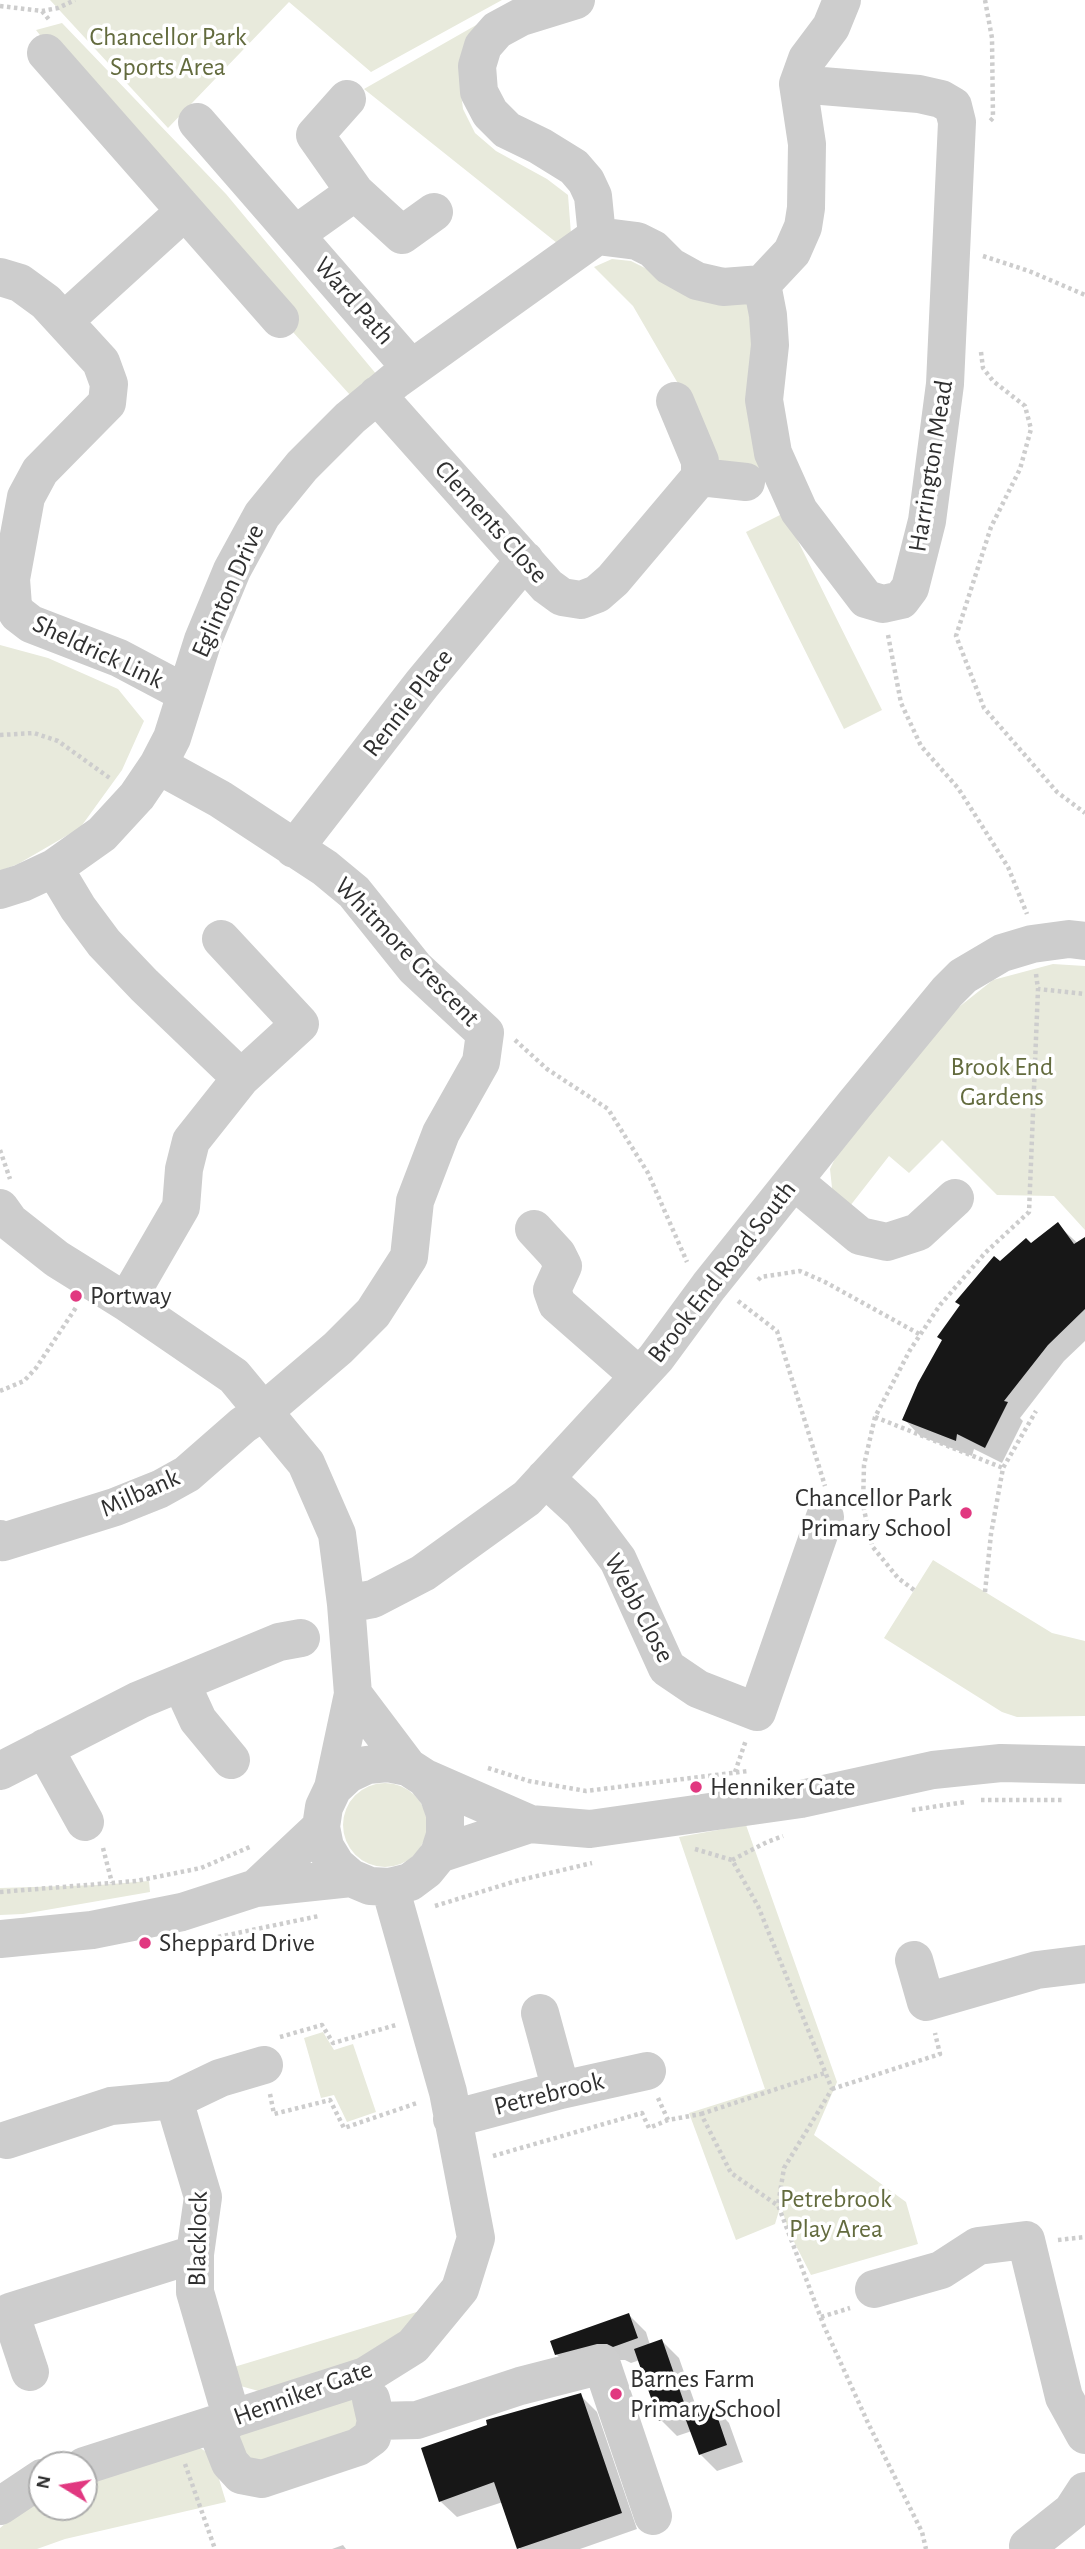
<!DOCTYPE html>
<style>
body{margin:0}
#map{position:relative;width:1085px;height:2549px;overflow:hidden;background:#fff;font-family:"Alegreya Sans",sans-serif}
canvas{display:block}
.north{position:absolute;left:28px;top:2451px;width:70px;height:70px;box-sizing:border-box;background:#fff;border:2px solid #acacac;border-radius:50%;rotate:281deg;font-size:19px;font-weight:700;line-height:28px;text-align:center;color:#303030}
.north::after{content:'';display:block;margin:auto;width:24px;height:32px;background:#e13880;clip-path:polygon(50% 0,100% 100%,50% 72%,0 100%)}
</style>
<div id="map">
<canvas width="1085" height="2549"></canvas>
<div class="north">N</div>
</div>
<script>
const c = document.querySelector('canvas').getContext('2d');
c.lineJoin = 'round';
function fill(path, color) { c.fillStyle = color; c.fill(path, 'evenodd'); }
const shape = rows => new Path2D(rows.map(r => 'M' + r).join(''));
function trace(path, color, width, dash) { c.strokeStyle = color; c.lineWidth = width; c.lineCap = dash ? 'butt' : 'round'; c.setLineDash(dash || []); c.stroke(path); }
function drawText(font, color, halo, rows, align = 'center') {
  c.font = font + ' "Alegreya Sans",sans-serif'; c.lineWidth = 7; c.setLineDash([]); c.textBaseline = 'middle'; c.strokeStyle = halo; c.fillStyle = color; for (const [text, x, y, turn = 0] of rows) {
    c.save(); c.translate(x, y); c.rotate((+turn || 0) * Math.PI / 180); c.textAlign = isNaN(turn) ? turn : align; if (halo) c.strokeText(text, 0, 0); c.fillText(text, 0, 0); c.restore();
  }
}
fill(shape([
 [50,0,502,0,371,72,289,2,168,128],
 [62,23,226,194,377,375,351,396,134,157,36,30],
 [478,24,460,85,463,109,475,133,496,151,547,179,568,195,571,234,557,243,364,89],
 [612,259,631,261,657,274,751,304,771,471,717,460,680,387,633,306,594,267],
 [784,513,882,710,844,729,746,532],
 [0,645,48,658,118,689,144,721,122,770,80,828,18,864,0,871],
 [1053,964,1085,966,1085,1230,1054,1196,997,1195,942,1140,909,1173,889,1156,850,1206,833,1197,830,1169,840,1148,940,1022,993,980],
 [933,1560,1052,1633,1085,1641,1085,1716,1017,1717,1002,1712,884,1638],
 '343 1825a42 42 0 1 1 84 0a42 42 0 1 1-84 0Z',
 [746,1825,837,2082,814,2135,906,2202,918,2244,811,2275,789,2232,783,2213,782,2201,775,2224,736,2240,689,2113,765,2089,679,1837],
 [149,1881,150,1892,23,1914,0,1915,0,1888,99,1885],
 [323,2032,334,2050,353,2044,376,2112,347,2122,334,2095,321,2098,304,2038],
 [430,2308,386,2350,262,2392,237,2385,224,2370],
 [333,2396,360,2402,362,2430,249,2468,239,2434],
 [190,2441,212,2456,226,2502,65,2539,37,2549,0,2549,0,2528,42,2494,42,2507,84,2507,84,2478]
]), '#e8eadc');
fill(shape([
 [1058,1225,1085,1250,1085,1341,1064,1361,1020,1418,1023,1421,1002,1463,974,1449,972,1456,920,1436,904,1419,1000,1263,1031,1246],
 [629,2315,646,2332,650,2345,662,2341,679,2358,698,2412,713,2406,729,2423,743,2462,717,2471,700,2454,692,2431,677,2436,661,2420,640,2360,631,2363,625,2360,615,2360,573,2370,556,2354],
 [580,2395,597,2412,637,2529,580,2549,520,2549,503,2502,457,2517,440,2501],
 [343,2545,346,2549,332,2549]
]), '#0003');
fill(shape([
 [1058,1222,1074,1244,1085,1237,1085,1309,1048,1345,1004,1401,1008,1402,985,1448,957,1434,956,1441,902,1420,918,1383,942,1340,937,1337,960,1305,955,1302,994,1256,1000,1261,1026,1238,1031,1243],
 [629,2313,638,2338,613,2347,607,2344,597,2344,555,2355,550,2341],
 [662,2339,687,2411,659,2421,634,2349],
 [581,2393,622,2513,517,2549,494,2482,439,2502,421,2448,487,2425,486,2420],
 [713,2404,727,2445,699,2455,684,2415]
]), '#171717');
trace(shape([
 [985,0,992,38,993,118,988,123],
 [0,6,42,11,58,8,75,0],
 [42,11,50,21],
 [983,256,1029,271,1085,295],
 [981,352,983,368,993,381,1025,406,1031,429,1020,469,991,527,956,636,984,708,1057,792,1085,813],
 [888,635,901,703,921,746,958,788,1008,867,1027,914],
 [0,735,34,733,58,741,111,779],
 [1036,974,1038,989,1085,994],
 [515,1040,547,1069,608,1109,648,1173,687,1262],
 [0,1150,10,1179],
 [758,1280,761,1277,800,1271,825,1282,921,1335],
 [738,1301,777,1331,825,1486],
 [0,1391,24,1381,36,1368,77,1306],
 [875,1417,1003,1468],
 [914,1590,898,1578,872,1546,863,1505,864,1465,875,1417,910,1350,940,1305,985,1253,1029,1212,1038,989],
 [985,1592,991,1534,1003,1468,1036,1411],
 [488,1768,529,1781,586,1791,748,1771],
 [735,1772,746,1740],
 [981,1800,1063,1800],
 [912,1810,965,1802],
 [103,1848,112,1883],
 [695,1849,732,1860,758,1906,832,2089,784,2168,778,2205,824,2326,868,2423,922,2532,926,2549],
 [732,1860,767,1842,783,1836],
 [0,1892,136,1881,201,1868,252,1846],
 [435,1906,516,1881,592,1863],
 [218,1937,319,1916],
 [280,2037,322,2025,333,2043,396,2025],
 [832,2089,940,2054,935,2033],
 [270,2094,274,2114,330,2100,344,2128,417,2103],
 [658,2098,668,2120,701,2114,731,2173,777,2205],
 [701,2114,825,2073],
 [493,2156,642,2113,649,2128,668,2120],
 [1058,2240,1085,2237],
 [821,2317,850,2308],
 [185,2464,215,2549]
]), '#cdcdcd', 4.5, [3.5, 3.5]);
trace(shape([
 [576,0,521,17,497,30,483,46,477,66,479,92,490,113,507,130,540,146,574,167,586,181,593,196,597,236],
 [46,53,185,211,64,321],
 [197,122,411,368],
 [355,192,402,235,434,212],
 [185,211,280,319],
 [296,234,355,192,315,135,347,99],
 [0,277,20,283,46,302,101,362,109,384,107,403,40,471,26,497,11,579,13,606,18,614,31,624,119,658,185,693],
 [762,284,768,315,770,345,764,400,773,453,799,511,866,599,883,604,901,600,910,588,927,521,945,384,957,122,953,106,941,99,919,94,798,84],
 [377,395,547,586,562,597,581,600,597,594,613,580,700,477,700,461,675,401],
 [700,477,746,482],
 [294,849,422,684,525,560],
 [54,868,78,908,104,943,144,985,241,1078,300,1024,221,939],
 [0,890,22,883,54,868,102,834,137,796,158,765,172,738,203,640,232,570,262,515,302,466,350,418,397,379,597,236,637,241,653,249,670,266,697,281,723,287,762,284,792,252,803,227,806,208,807,144,798,84,807,59,831,27,842,0],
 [794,1181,860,1236,887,1242,918,1232,955,1198],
 [0,1208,10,1222,57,1259,126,1302,234,1376,306,1463,337,1534,346,1604,353,1694,333,1788],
 [534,1229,557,1254,563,1266,552,1290,557,1304,639,1376],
 [126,1302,181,1207,184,1169,191,1141,241,1078],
 [545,1478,582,1512,618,1560,667,1668,698,1689,757,1712,825,1517],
 [0,1539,3,1542,115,1507,160,1489,187,1474,243,1425,264,1411,338,1348,373,1313,409,1257,415,1201,441,1133,481,1062,485,1033,415,968,354,892,325,868,220,799,158,765],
 [346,1604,373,1599,423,1573,527,1498,656,1358,709,1286,854,1105,947,992,963,976,1002,953,1032,944,1069,939,1085,941],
 [181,1683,198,1720,231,1760],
 [353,1694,408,1767],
 [44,1748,85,1822],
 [0,1771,139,1700,279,1642,301,1638],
 [425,1778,438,1794,445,1814,445,1835,439,1854,426,1870,410,1882,390,1887,370,1886,351,1878,336,1865,325,1847,321,1827,324,1807,333,1788,348,1774,367,1765,388,1763,408,1767,425,1778,530,1824,590,1829,801,1799,933,1770,1001,1763,1085,1765],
 [439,1854,530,1824],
 [256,1888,321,1827],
 [0,1939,92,1930,182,1912,256,1888,351,1878],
 [914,1960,926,2002,1037,1970,1085,1964],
 [540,2013,561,2090],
 [174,2100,220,2078,264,2065],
 [452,2119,561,2090,647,2071],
 [7,2140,111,2106,174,2100,203,2197,195,2254,195,2292,232,2419],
 [874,2289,941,2270,978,2246,1026,2240,1064,2397,1085,2435],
 [30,2372,10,2312,195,2254],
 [376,2421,417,2420,520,2386,602,2365,653,2516],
 [215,2425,230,2463,241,2475,262,2479,358,2447,372,2437,376,2421,371,2399],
 [84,2466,365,2376,413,2346,460,2289,476,2238,448,2092,390,1887],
 [0,2506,42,2478],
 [1028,2546,1072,2511,1085,2491]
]), '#cdcdcd', 38);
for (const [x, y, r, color] of [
 [76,1296,7,"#e13880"],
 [966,1513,7,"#e13880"],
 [696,1787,7,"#e13880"],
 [145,1943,7,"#e13880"],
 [616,2394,7,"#e13880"]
]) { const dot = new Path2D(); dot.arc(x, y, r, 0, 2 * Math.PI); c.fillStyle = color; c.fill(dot); trace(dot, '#fff', 2.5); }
drawText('26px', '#636b3e', '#fff', [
 ["Chancellor Park",168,37],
 ["Sports Area",168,67],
 ["Brook End",1002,1067],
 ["Gardens",1002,1097],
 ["Petrebrook",836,2199],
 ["Play Area",836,2229]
]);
drawText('26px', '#303030', '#fff', [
 ["Ward Path",354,301,49],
 ["Harrington Mead",931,466,-81],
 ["Clements Close",491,522,48],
 ["Eglinton Drive",228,591,-66],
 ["Sheldrick Link",98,652,25],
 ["Rennie Place",408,703,-52],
 ["Whitmore Crescent",407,952,46],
 ["Brook End Road South",722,1272,-52],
 ["Milbank",140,1493,-24],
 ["Webb Close",639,1608,62],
 ["Petrebrook",549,2094,-14],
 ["Blacklock",198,2239,-89],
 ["Henniker Gate",303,2393,-20]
]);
drawText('26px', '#303030', '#fff', [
 ["Portway",90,1296],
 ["Chancellor Park",952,1498,"right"],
 ["Primary School",952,1528,"right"],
 ["Henniker Gate",710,1787],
 ["Sheppard Drive",159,1943],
 ["Barnes Farm",630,2379],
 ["Primary School",630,2409]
], 'left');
</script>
